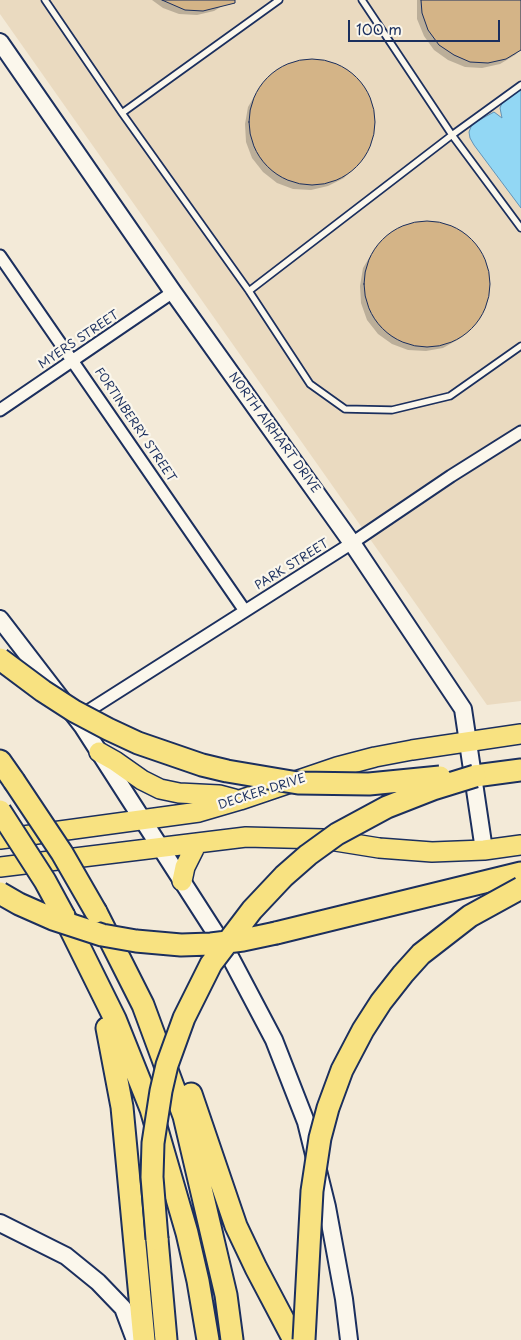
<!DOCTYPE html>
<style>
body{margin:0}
#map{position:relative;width:521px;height:1340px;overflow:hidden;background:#f3ead8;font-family:"Playpen Sans",sans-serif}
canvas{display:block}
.scale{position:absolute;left:348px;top:20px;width:152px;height:22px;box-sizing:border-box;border:2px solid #1b2f5e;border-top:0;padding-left:6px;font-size:15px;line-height:18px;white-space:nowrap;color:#1b2f5e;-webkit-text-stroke:4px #fbf7ec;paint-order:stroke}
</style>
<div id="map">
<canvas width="521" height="1340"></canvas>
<div class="scale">100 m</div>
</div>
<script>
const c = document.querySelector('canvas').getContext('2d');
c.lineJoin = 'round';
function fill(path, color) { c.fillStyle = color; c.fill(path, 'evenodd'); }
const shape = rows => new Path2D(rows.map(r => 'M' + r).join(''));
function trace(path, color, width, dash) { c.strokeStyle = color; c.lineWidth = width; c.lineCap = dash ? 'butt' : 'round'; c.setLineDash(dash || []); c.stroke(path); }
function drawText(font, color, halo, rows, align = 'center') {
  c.font = font + ' "Playpen Sans",sans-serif'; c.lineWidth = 4.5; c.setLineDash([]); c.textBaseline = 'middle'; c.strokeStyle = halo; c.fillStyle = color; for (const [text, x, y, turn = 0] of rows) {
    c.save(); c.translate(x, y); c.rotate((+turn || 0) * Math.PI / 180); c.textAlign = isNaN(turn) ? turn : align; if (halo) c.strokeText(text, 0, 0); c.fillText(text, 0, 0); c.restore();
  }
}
fill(shape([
 [0,0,521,0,521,701,487,705,0,14]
]), '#eadac0');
const water = shape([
 [521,88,521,208,474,145,470,138,469,132,472,124,494,112,502,118,500,108,502,103,521,88]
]);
fill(water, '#92d7f4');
trace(water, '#6294b8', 1);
fill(shape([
 [152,0,232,0,214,11,197,15,179,14,163,8],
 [417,0,521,0,521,49,515,55,500,64,482,68,465,67,448,60,434,50,424,36,417,19],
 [308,61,325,62,341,68,355,78,366,92,372,108,374,126,370,143,362,159,349,172,344,178,328,186,311,190,293,189,277,183,263,172,252,158,246,142,245,124,248,107,257,92,269,79,275,73,290,65],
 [423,222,440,223,456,229,470,240,481,253,487,270,489,287,485,305,477,320,464,333,459,339,443,348,426,351,408,350,392,344,378,334,367,320,361,303,360,286,363,268,372,253,384,240,390,235,405,226]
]), '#0003');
const building = shape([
 [162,0,235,0,235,3,203,11,185,10,162,0],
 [421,0,521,0,521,50,506,59,488,63,470,62,454,55,439,45,428,30,422,13,421,0],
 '249 122a63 63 0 1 1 126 0a63 63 0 1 1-126 0Z',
 '364 284a63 63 0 1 1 126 0a63 63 0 1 1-126 0Z'
]);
fill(building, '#d4b487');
trace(building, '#1b2f5e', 1);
const lane = shape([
 [45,0,122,113,249,291,310,384,345,409,392,410,450,396,521,346],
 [362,0,452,135,521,228],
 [122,113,279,0],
 [249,291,452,135,521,85]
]);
const street = shape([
 [0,256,245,611],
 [0,410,173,292],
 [80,716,352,543,451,476,521,432]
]);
const secondary = shape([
 [0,42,173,292,352,543,463,709,484,850],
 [0,619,83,727,227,951,274,1040,306,1122,327,1207,344,1299,349,1340],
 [0,1223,66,1256,98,1282,123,1308,135,1340]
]);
const primary = shape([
 [99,752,115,761,142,780,160,789,179,793,219,795,234,799],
 [0,839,199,812,240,800,337,767,375,757,412,750,521,734],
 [0,867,246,837,323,839,379,848,432,852,484,850,521,845],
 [182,881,185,867,197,843]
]);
const highway = shape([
 [0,761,14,781],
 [475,776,521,770],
 [96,912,143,1005,184,1116,226,1295,232,1340],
 [64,916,115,1019,151,1109,187,1233,198,1281,208,1340],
 [276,933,521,873],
 [107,1028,122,1107,144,1340],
 [191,1094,236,1226,256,1268,294,1340],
 [157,1239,166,1340]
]);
trace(lane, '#1b2f5e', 9);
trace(street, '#1b2f5e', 15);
trace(secondary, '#1b2f5e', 20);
trace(primary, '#1b2f5e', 22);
trace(highway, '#1b2f5e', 25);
trace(lane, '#fbf7ec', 5.5);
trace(street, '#fbf7ec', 11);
trace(secondary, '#fbf7ec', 16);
trace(primary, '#f8e281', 19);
trace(highway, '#f8e281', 21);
const highwayBridge = shape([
 [0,659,43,691,74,711,108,729,138,743,202,765,227,771,298,783,369,784,440,777],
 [14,781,62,853,96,912],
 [0,811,45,881,64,916],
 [0,893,19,904,53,919,102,935,136,941,181,945,211,944,243,940,276,933],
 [157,1239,152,1177,153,1143,161,1091,167,1065,184,1018,211,964,252,910,284,876,308,855,337,834,387,807,433,789,475,776],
 [304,1340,312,1191,320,1138,328,1108,342,1070,363,1030,381,1002,403,974,421,954,470,916,521,888]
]);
trace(highwayBridge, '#1b2f5e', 25, []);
trace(highwayBridge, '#f8e281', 21);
drawText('12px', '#1b2f5e', '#fbf7ec', [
 ["MYERS STREET",79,340,-34],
 ["FORTINBERRY STREET",135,425,56],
 ["NORTH AIRHART DRIVE",274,433,54],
 ["PARK STREET",292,565,-32],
 ["DECKER DRIVE",262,792,-18]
]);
</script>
